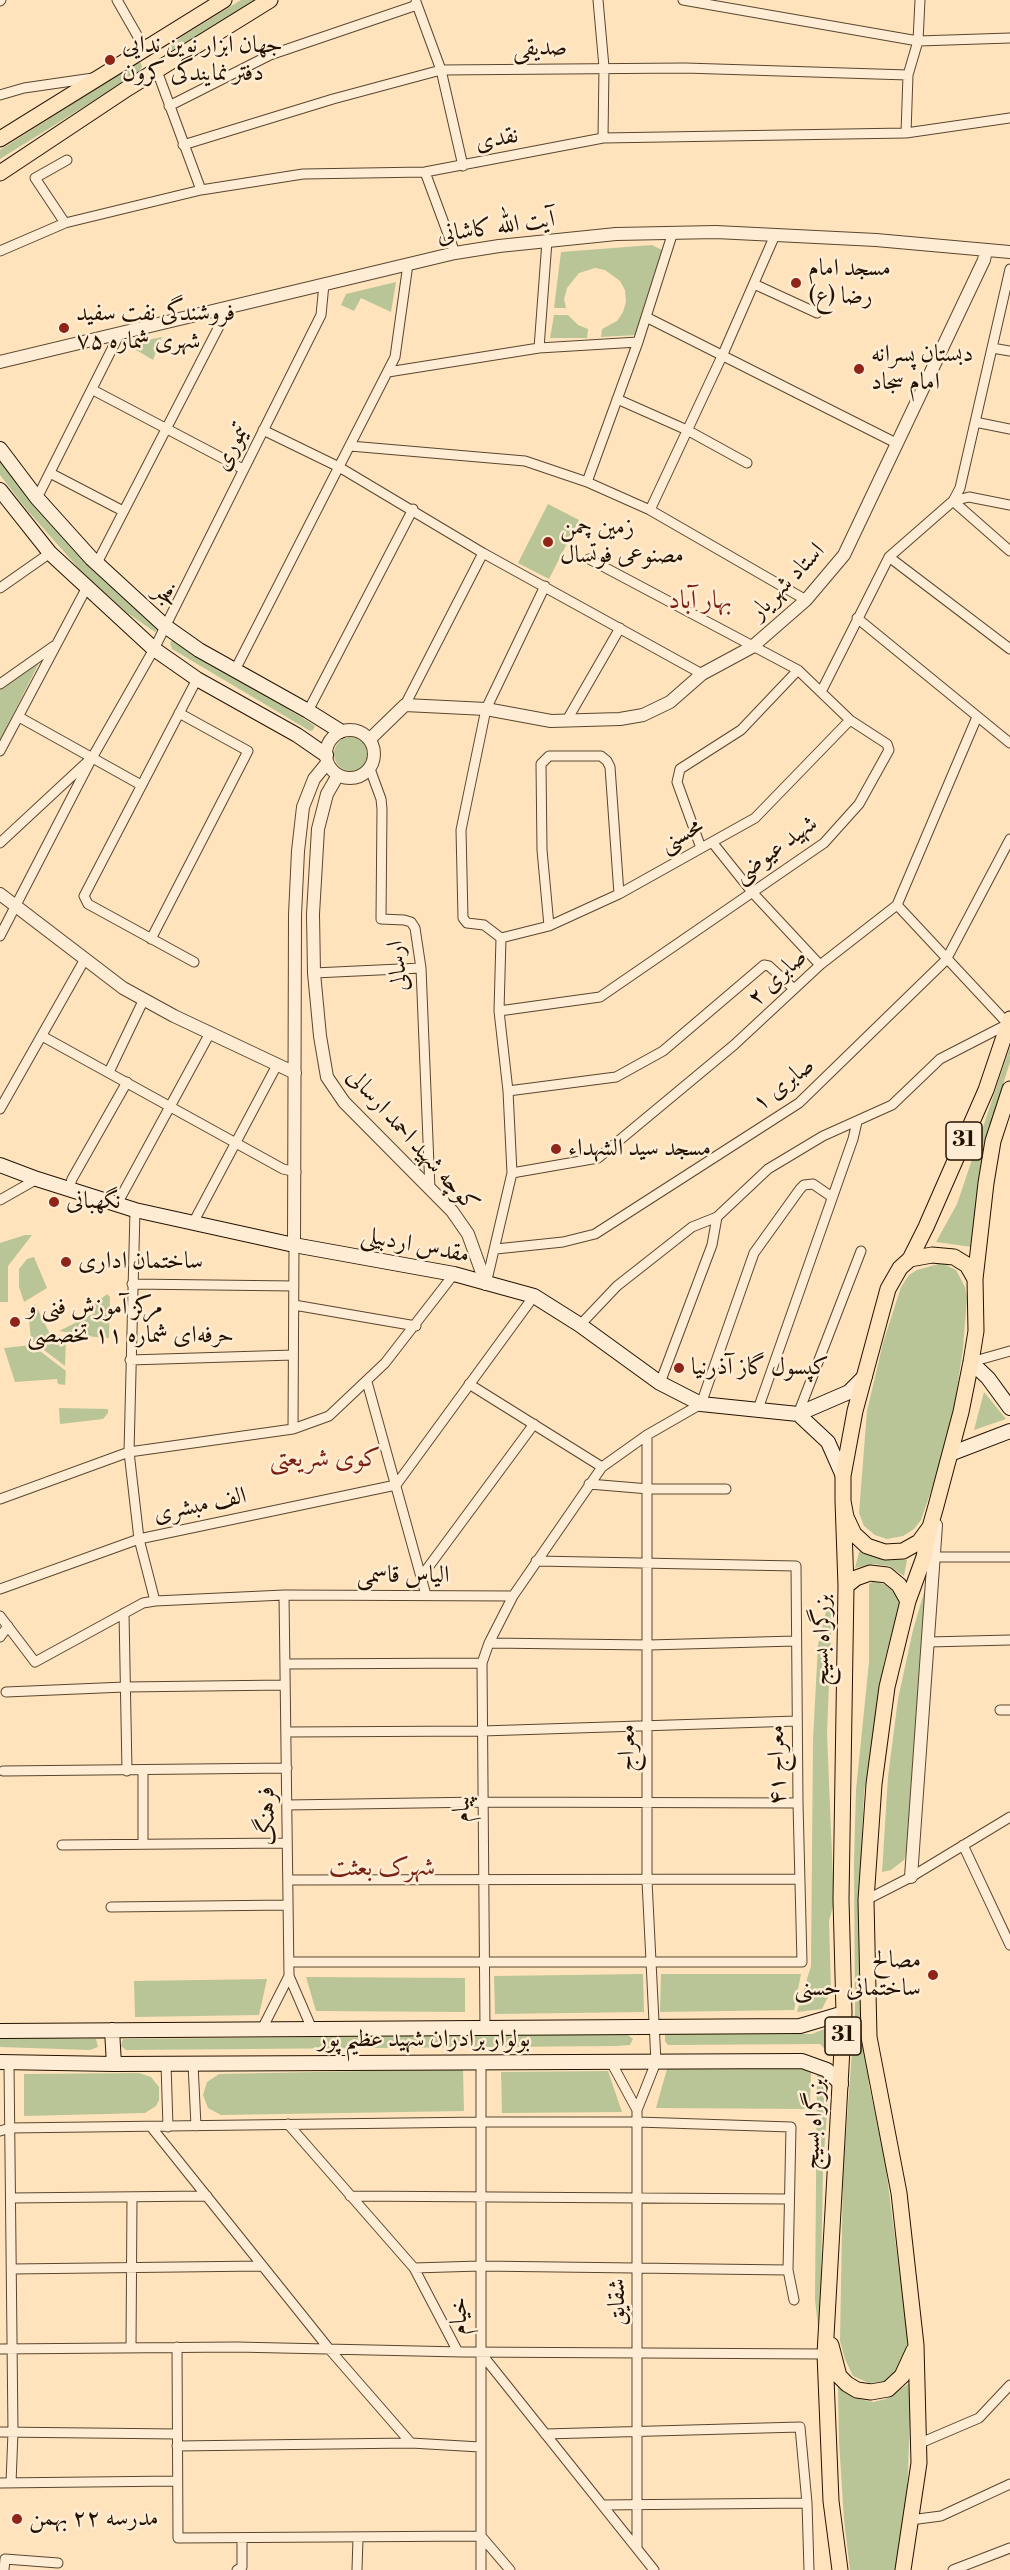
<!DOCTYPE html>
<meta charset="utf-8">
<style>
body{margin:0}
canvas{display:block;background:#fee3bd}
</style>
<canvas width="1010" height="2570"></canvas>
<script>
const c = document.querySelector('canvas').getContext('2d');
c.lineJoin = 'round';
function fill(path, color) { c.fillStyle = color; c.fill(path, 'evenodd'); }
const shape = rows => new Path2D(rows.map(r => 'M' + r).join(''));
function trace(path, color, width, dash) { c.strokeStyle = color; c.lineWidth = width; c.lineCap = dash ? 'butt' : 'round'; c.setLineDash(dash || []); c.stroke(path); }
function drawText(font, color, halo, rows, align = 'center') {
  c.font = font + ' "Libre Bodoni",Amiri,serif'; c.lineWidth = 5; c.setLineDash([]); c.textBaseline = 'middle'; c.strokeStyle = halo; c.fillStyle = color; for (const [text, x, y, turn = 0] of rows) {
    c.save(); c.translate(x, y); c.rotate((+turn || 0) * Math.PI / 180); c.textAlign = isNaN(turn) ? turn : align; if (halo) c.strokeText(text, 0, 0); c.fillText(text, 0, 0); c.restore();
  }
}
fill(shape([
 [241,0,258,0,177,50,172,50,170,47,181,37],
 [137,63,141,63,142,67,138,73,0,159,0,150],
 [652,245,664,251,636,335,601,337,602,329,617,321,623,312,626,302,625,290,620,281,605,270,595,268,579,273,567,288,564,299,566,308,554,308,561,252],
 [396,282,391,312,361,298,354,311,341,305,346,294],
 [554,315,568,315,578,325,588,329,587,338,550,338],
 [162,337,153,360,126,344],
 [0,462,35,507,89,567,133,607,157,625,158,629,155,632,126,612,81,571,27,510,0,475],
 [548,504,579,520,549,579,518,563],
 [173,639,309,722,315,726,313,730,310,731,172,649,170,643],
 [41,659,0,740,0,688],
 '334 754a17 17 0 1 1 34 0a17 17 0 1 1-34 0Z',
 [1010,1047,1010,1062,989,1129,982,1160,972,1247,936,1242,957,1204],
 [25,1235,32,1235,8,1266,8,1302,0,1302,0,1243],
 [34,1257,47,1288,24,1302,19,1287,19,1269,27,1259],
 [942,1263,956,1270,965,1287,967,1298,963,1349,955,1401,943,1456,921,1520,914,1529,903,1536,887,1539,875,1535,864,1526,859,1513,867,1411,883,1343,901,1287,909,1275,917,1270],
 [107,1294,110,1297,109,1338,71,1335,71,1333,59,1331,95,1313,92,1306],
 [35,1304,50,1334,66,1337,65,1366,31,1340,28,1308],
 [32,1345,66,1371,65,1385,58,1384,57,1379,15,1382,4,1348],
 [984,1392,1006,1419,974,1430],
 [59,1408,108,1409,108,1413,103,1419,60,1424],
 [860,1549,907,1560,904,1576,889,1566,874,1564,855,1568],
 [928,1579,914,1753,910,1840,904,1860,891,1870,882,1872,888,1777,898,1699,913,1630],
 [874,1581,886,1585,901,1599,884,1662,864,1793,860,1879,859,1962,869,2085,885,2161,908,2340,903,2360,896,2372,885,2382,869,2383,853,2376,845,2359,840,2341,843,2173,855,2012,854,1861,856,1790,869,1662,869,1584],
 [832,1607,827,1734,834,1903,829,1921,831,1991,822,2009,797,2012,811,1966,813,1740,818,1645,826,1611],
 [643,1974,644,2012,495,2014,494,1976],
 [661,1974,801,1974,794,2010,660,2012],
 [306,1977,465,1978,465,2012,316,2011],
 [267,1979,259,2015,135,2017,134,1981],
 [834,2025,834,2053,831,2055,820,2044,668,2045,665,2041,665,2035,672,2034,812,2034],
 [607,2034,628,2035,633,2039,630,2045,615,2046,126,2050,121,2046,123,2039],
 [0,2036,96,2039,98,2047,90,2050,0,2047],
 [786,2066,804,2066,811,2070,810,2109,656,2108,667,2069],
 [463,2069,464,2111,221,2115,208,2108,203,2095,207,2082,219,2074],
 [817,2069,825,2075,829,2084,823,2166,820,2342,815,2300],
 [608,2071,622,2112,502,2113,501,2072],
 [139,2073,151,2077,159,2087,159,2100,156,2106,145,2113,24,2116,24,2074],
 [911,2382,908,2473,904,2526,897,2570,850,2570,844,2520,839,2441,838,2386,855,2398,873,2402,886,2399]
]), '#b9c596');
const minor = shape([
 [117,0,145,49],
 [598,0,604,67,603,138],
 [683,0,918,41,1010,38],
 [0,1,1,0],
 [416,2,441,70,463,166],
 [157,71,201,190],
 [0,95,24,88,93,78],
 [169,106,270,55,417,5],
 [906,133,908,75,918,41,920,0],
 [183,145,333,99,441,70,685,68,908,75],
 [425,172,455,253],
 [65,223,35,178,67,160],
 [0,251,65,223,201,190,303,174,425,172,603,138,906,133,1010,118],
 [754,284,817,313],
 [646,317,896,443],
 [539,348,547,241],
 [992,348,1010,351],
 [388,372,539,348,638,342],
 [93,390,243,469],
 [617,399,687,430,747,463],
 [975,422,1010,429],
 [263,430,339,467,483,553,702,674],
 [350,446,525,461,587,482,650,510,806,600],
 [50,473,123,511],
 [587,482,638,342,673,232],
 [37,498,120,333],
 [953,501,1010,551],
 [953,501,969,497,1010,505],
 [650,510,723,354,775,235],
 [889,557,1010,649],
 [97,563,229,307],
 [0,588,50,553],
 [857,618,1010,743],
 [234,672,395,357,408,264],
 [0,684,54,646],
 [821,692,889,557,953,501,960,488,1010,269],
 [405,705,483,553],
 [308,711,413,509],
 [19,717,141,785],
 [567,720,620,628],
 [0,751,87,587],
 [370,769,381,799,382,809,381,919,404,920,411,922,415,928,421,968,430,1190],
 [712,842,752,892,820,965],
 [0,843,86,763],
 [701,848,677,782,680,769,741,730,798,670],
 [549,926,542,850,541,764,549,756,601,756,607,761,610,767,619,894],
 [0,936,92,758,154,649,321,315,324,284],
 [501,938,484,925,467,923,463,918,461,830,486,709,545,586],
 [151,939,248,751,179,713],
 [194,962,88,904,84,896,197,679],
 [314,973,421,968],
 [499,1011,600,997,824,843,859,804,889,750,887,744,850,720,798,670,589,559],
 [42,1036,283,1169,296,1172],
 [109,1072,144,999],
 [508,1091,616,1077,663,1051,764,965,769,966,794,989],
 [0,1109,85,959],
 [512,1173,598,1158,734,1045,820,965,897,905,977,717],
 [69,1189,72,1179,127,1082],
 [0,1200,37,1179],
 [117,1204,210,1033],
 [135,1210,129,1452,139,1539,155,1601],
 [193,1223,277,1065],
 [496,1249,563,1242,595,1234,799,1103,946,960,1010,839],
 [132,1284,294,1286],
 [486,1284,512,1173,508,1091,499,1011,501,938,549,926,619,894,755,818,850,720],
 [294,1305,416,1326],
 [580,1325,617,1286,692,1227,717,1217,768,1169,823,1136,892,1105,940,1059,1008,1024,897,905],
 [130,1360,293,1355],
 [971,1362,1010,1351],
 [367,1382,426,1595],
 [660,1383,712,1245,717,1217],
 [469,1384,602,1467],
 [758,1409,853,1139,857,1122],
 [798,1414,861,1251],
 [293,1429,294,1245],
 [589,1484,649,1489,726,1489],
 [0,1499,129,1452,293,1429,329,1416,385,1363,454,1274],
 [934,1557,1010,1557],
 [421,1577,534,1424],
 [0,1589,139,1539,396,1485,534,1296],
 [124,1613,127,1771],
 [0,1616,35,1662,143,1603,155,1601,284,1595,513,1596,602,1467,647,1435,701,1404,754,1253,800,1189,804,1185,813,1184,832,1197],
 [0,1637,8,1626],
 [928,1642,1010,1640],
 [489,1643,649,1645,795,1641],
 [285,1664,482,1663],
 [6,1692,125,1687,285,1685],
 [1000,1710,1010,1710],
 [286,1732,482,1731,797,1721],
 [3,1771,287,1768],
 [143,1771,143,1844],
 [287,1805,483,1802,798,1803],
 [62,1845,287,1843],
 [963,1845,1010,1945],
 [288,1880,799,1879],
 [866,1900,911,1877,1010,1817],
 [111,1907,288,1905],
 [289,1962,802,1962,798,1803,796,1566,536,1561],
 [289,1976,312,2029],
 [485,2028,482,1663,489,1643,513,1596],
 [262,2029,289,1976,284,1595],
 [611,2062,637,2110,637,2548],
 [9,2063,13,2432,11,2483],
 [166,2064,168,2127],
 [193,2064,196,2126],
 [637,2110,656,2062,647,1881,647,1435],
 [288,2124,414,2268,458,2352],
 [152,2128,330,2350,411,2443],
 [0,2131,10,2128,482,2122,637,2122,791,2127,788,2270,794,2300],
 [350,2196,788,2199],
 [11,2198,207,2196],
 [414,2268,480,2266,788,2270],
 [12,2269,262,2266],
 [131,2347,132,2197],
 [177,2347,178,2538,481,2536,510,2570],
 [0,2349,236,2347,462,2352,825,2354],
 [480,2352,654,2570],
 [0,2432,177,2434],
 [545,2434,800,2427,807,2503,809,2570],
 [918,2444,979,2418,1010,2385],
 [177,2446,411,2443,480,2447],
 [0,2483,177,2481],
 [602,2505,807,2503],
 [910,2520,941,2516,1010,2484],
 [4,2570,5,2559,58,2563],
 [237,2570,242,2567,242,2538],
 [357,2570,358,2538],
 [481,2570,481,2062],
 [953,2570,1010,2548]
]);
const tertiary = shape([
 [0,362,455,253,499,246,616,234,716,232,876,240,1010,252],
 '326 754a24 24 0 1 1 48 0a24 24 0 1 1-48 0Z',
 [370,739,405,705,486,709,551,721,620,719,643,715,670,702,702,674,752,647,806,600,844,555,984,260,986,250],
 [338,775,327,794,318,829,313,914,314,973,320,1036,327,1077,344,1102,452,1211,468,1234,486,1284],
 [0,894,123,988,174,1016,295,1073],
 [294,1245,295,915,298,851,303,807,314,779,327,763],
 [911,1877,936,1525]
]);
const secondary = shape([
 [0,449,37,498,91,558,165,626,199,650,308,711,340,731],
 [0,490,50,553,154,649,197,679,297,735,326,755],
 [0,1165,37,1179,135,1210,294,1245,454,1274,534,1296,580,1325,660,1383,701,1404,798,1414,849,1392,865,1376],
 [971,1362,988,1378,1010,1408],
 [798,1414,828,1442,843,1476],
 [950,1454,1010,1431],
 [112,2030,114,2064],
 [0,2031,800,2026,844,2013],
 [0,2062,114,2064,802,2061,827,2070,841,2084]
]);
const primary = shape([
 [0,139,224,0],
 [0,173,128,88,270,0]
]);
const trunk = shape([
 [910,1259,926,1227,986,1090,1010,1019],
 [975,1279,967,1265,954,1257,932,1255,910,1259,900,1268,888,1289,855,1411,843,1476,843,1501,846,1517,854,1534,867,1546,885,1552,903,1551,919,1542,930,1527,936,1506,961,1412,971,1362,976,1331,975,1279,986,1183,993,1141,1010,1089],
 [846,1586,856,1578,870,1573,887,1575,899,1585,908,1601],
 [831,2345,839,2376,847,2384,857,2390,871,2392,888,2389,902,2376,914,2350],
 [840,2570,831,2501,825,2354,844,2013,841,1899,846,1586,843,1501],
 [903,2570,919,2463,916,2345,899,2193,869,2037,866,1900,874,1784,887,1687,908,1601,924,1557,930,1527]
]);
trace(minor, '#5a462f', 11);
trace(tertiary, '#5a462f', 14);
trace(secondary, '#241200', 16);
trace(primary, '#241200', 17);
trace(trunk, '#241200', 17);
trace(minor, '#feedd4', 9);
trace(tertiary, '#feedd4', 12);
trace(secondary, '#feedd4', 14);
trace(primary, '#fee3bd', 15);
trace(trunk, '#fee3bd', 15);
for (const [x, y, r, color] of [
 [110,60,6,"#8f2418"],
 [796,283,6,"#8f2418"],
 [64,328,6,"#8f2418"],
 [859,369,6,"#8f2418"],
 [548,542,6,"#8f2418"],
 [556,1149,6,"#8f2418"],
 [54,1202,6,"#8f2418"],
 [66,1262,6,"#8f2418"],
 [15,1322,6,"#8f2418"],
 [679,1368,6,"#8f2418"],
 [933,1975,6,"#8f2418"],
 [17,2519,6,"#8f2418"]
]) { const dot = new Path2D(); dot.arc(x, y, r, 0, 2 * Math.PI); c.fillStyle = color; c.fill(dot); trace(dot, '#feedd4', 2); }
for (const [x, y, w] of [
 [964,1141,36],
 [843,2036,36]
]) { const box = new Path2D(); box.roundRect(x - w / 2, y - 19, w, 38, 4.5); c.fillStyle = '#feedd4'; c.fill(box); trace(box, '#241200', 1.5); }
drawText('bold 22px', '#241200', null, [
 ["31",964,1141],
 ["31",843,2036]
]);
drawText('24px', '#241200', '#feedd4', [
 ["جهان ابزار نوین ندایی",122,46],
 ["دفتر نمایندگی کرون",122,74],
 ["مسجد امام",808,269],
 ["رضا (ع)",808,297],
 ["فروشندگی نفت سفید",76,314],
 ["شهری شماره ۷۵",76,342],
 ["دبستان پسرانه",871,355],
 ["امام سجاد",871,383],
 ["زمین چمن",560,528],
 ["مصنوعی فوتسال",560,556],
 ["مسجد سید الشهداء",568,1149],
 ["نگهبانی",66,1202],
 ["ساختمان اداری",78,1262],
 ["مرکز آموزش فنی و",27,1308],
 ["حرفه‌ای شماره ۱۱ تخصصی",27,1336],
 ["کپسول گاز آذرنیا",691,1368],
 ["مصالح",921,1961,"right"],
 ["ساختمانی حسنی",921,1989,"right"],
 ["مدرسه ۲۲ بهمن",29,2519]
], 'left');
drawText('24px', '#241200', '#feedd4', [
 ["صدیقی",540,49,-1],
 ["نقدی",497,140,-11],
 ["آیت الله کاشانی",496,228,-8],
 ["تیموری",232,448,-63],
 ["استاد شهریار",788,582,-46],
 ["فجر",166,596,42],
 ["محسنی",682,836,-29],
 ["شهید عیوضی",776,850,-36],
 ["ارسالی",399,966,-96],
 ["صابری ۲",778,978,-43],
 ["صابری ۱",784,1085,-38],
 ["کوچه شهید احمد ارسالی",412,1141,48],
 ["مقدس اردبیلی",415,1246,11],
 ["الف مبشری",200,1506,-12],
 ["الیاس قاسمی",403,1576],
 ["بزرگراه بسیج",823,1640,-89],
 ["معراج",628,1748,-89],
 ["معراج ۴۱",778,1765,-91],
 ["پیام",463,1809,-91],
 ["فرهنگ",268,1816,-91],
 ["بولوار برادران شهید عظیم‌ پور",424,2040],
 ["بزرگراه بسیج",815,2124,-86],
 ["شقایق",618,2302,-90],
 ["خیام",460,2316,-90]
]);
drawText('26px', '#7a1f14', '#feedd4', [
 ["بهار آباد",700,602],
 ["کوی شریعتی",325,1460],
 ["شهرک بعثت",382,1869]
]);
</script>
